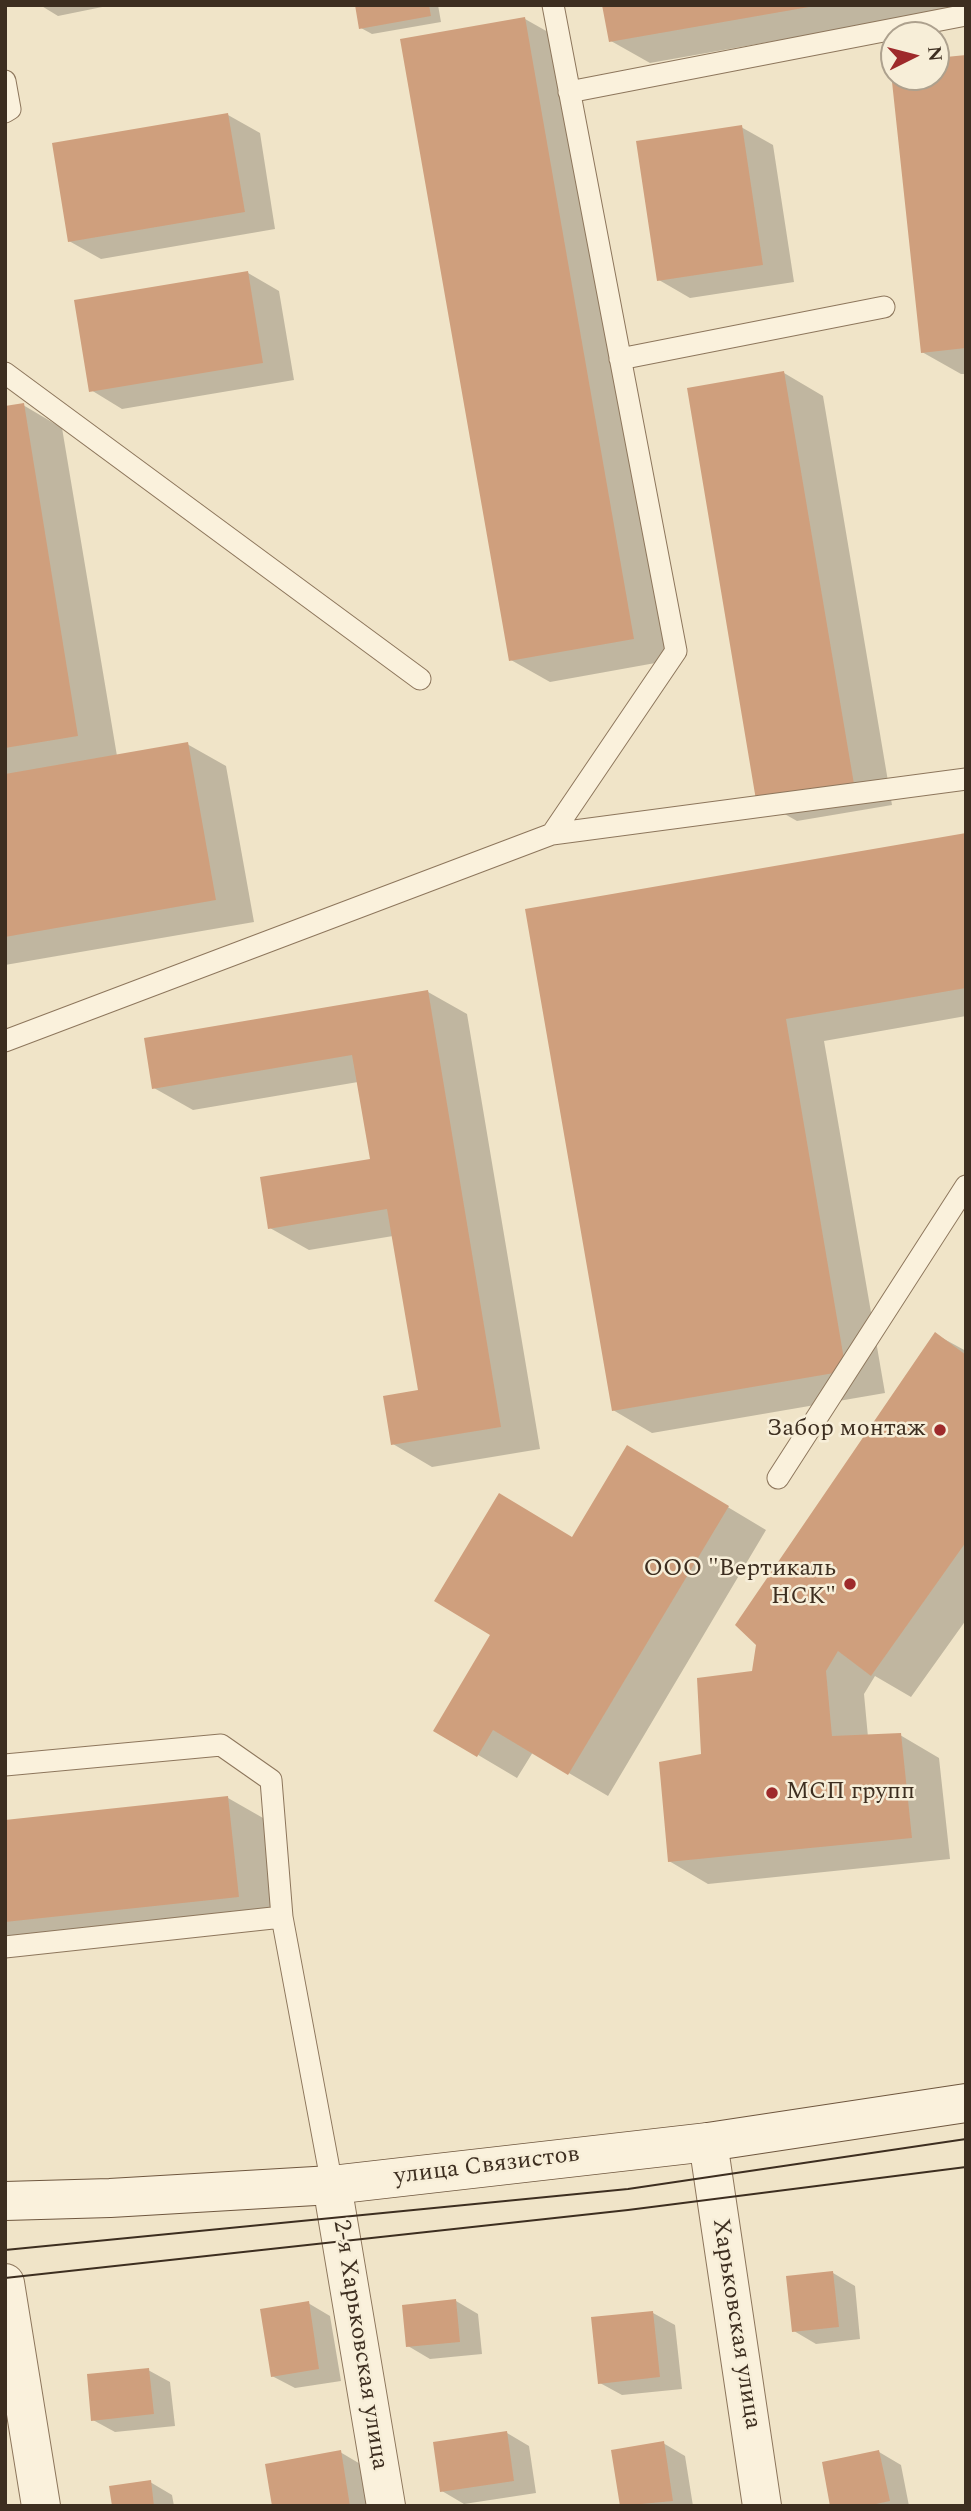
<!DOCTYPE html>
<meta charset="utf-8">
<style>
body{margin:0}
#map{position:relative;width:971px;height:2511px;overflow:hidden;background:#f0e4c8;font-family:Spectral,serif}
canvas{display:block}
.frame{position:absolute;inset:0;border:7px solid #3d2e20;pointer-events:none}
.north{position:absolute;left:880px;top:21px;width:70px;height:70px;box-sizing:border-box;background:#f7eed8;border:2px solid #ada18e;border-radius:50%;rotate:84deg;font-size:19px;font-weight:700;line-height:28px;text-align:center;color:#3d2e20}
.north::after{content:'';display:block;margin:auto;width:24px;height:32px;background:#9e2a2b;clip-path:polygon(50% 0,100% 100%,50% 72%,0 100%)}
</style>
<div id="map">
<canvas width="971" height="2511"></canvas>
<div class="frame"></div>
<div class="north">N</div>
</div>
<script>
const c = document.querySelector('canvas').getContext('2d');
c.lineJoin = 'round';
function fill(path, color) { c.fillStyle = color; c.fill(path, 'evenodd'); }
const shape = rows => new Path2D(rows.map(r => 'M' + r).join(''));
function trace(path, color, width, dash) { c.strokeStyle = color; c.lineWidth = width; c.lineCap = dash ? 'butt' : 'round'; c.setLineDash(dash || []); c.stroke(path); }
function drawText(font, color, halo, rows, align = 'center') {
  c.font = font + ' Spectral,serif'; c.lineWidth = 5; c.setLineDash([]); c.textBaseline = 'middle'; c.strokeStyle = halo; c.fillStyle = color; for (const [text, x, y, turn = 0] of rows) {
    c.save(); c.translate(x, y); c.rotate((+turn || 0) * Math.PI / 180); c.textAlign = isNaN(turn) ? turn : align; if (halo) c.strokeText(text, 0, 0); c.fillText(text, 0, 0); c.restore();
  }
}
fill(shape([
 [40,5,112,5,58,16],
 [357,5,438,5,441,22,372,34,361,28],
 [604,5,966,5,966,7,650,63,611,41],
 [525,19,564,41,672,660,550,682,511,660],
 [966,57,966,374,961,374,922,352,892,65,894,77,936,77,936,60],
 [228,115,260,133,275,229,101,259,69,241],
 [741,127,773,145,794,282,690,298,659,280],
 [248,273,279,291,294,380,122,409,91,390],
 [784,373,823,396,892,805,797,821,758,799],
 [23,405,62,428,117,756,187,744,226,766,254,922,5,965,5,408],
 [966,834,966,1016,824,1041,885,1393,652,1433,613,1410,527,910],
 [428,992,467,1014,540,1449,432,1467,393,1444,420,1392,393,1236,309,1250,270,1228,372,1160,358,1082,193,1110,154,1088],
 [935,1334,966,1351,966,1620,911,1697,875,1676,864,1694,868,1737,900,1735,939,1758,950,1859,708,1884,669,1861,753,1672],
 [666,1470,766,1530,608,1796,533,1752,517,1778,436,1730,493,1634,573,1539],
 [228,1798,277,1826,287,1924,5,1955,5,1822],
 [833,2273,855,2286,860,2339,816,2344,794,2331],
 [456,2301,478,2314,482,2354,430,2359,408,2346],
 [308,2303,330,2316,341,2381,295,2388,272,2376],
 [653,2313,675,2325,682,2389,622,2395,600,2383],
 [148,2370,170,2382,175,2426,115,2432,93,2420],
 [507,2433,529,2446,536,2493,464,2504,442,2491],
 [663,2443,685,2456,693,2506,621,2506],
 [340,2452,362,2465,370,2506,274,2506],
 [879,2452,901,2465,909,2506,832,2506],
 [150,2482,172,2495,174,2506,114,2506]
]), '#0003');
fill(shape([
 [355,5,429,5,431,16,359,29],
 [602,5,809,5,809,7,609,42],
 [525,17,634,639,509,661,400,39],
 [966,55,966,348,921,353,890,63,894,63,894,77,936,77,936,58],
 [228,113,245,212,68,242,52,143],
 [742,125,763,265,657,281,636,141],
 [248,271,263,363,89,392,74,300],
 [784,371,854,784,756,800,687,388],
 [24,403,78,736,5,748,5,406],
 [188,742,216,900,5,937,5,774],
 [966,833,966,988,786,1019,846,1371,612,1411,525,909],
 [428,990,501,1427,391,1445,383,1396,418,1390,387,1209,268,1229,260,1177,370,1159,352,1055,152,1089,144,1038],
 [935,1332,966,1355,966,1542,871,1676,838,1651,826,1671,832,1736,901,1733,912,1838,668,1862,659,1762,701,1754,697,1678,752,1671,756,1645,735,1625],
 [627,1445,729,1506,568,1775,493,1730,477,1757,433,1731,490,1635,434,1601,499,1493,572,1537],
 [228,1796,239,1897,5,1922,5,1820],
 [833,2271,839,2327,792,2332,786,2276],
 [456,2299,460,2342,406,2347,402,2305],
 [309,2301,319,2369,271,2377,260,2309],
 [653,2311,660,2377,598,2384,591,2317],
 [149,2368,154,2414,91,2421,87,2374],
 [507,2431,514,2481,440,2492,433,2442],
 [664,2441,673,2501,620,2506,611,2450],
 [341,2450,350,2506,272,2506,265,2464],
 [879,2450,890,2501,867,2506,830,2506,822,2462],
 [151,2480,154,2506,112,2506,109,2486]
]), '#cf9f7d');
const lane = shape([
 [5,81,10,109,5,112],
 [569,92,966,15],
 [620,359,884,307],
 [5,373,420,679],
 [552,834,966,779],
 [5,1041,552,834,676,651,553,5],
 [778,1478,966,1186],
 [5,1765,221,1745,271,1780,282,1917],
 [5,1947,282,1917,332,2185]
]);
const street = shape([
 [708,2142,762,2506],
 [332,2185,386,2506],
 [5,2283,41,2506]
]);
const secondary = shape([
 [5,2201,110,2198,332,2185,708,2142,966,2103]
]);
trace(lane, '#8d765c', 23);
trace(street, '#8d765c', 40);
trace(secondary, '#6f573f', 40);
trace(lane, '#faf1dc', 21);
trace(street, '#faf1dc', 38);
trace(secondary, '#faf1dc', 38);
trace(shape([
 [5,2250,628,2189,966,2139],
 [5,2278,628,2210,966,2167]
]), '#3d2e20', 2);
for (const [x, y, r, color] of [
 [940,1430,7,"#9e2a2b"],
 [850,1584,7,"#9e2a2b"],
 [772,1793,7,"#9e2a2b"]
]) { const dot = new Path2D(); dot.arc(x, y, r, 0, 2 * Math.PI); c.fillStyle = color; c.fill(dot); trace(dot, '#f7eed8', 2.5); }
drawText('24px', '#3d2e20', '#f7eed8', [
 ["Забор монтаж",926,1430],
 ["ООО \"Вертикаль",836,1570],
 ["НСК\"",836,1598],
 ["МСП групп",786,1793,"left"]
], 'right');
drawText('24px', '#3d2e20', '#f7eed8', [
 ["улица Связистов",487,2167,-7],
 ["Харьковская улица",735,2324,81],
 ["2-я Харьковская улица",359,2345,81]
]);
</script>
